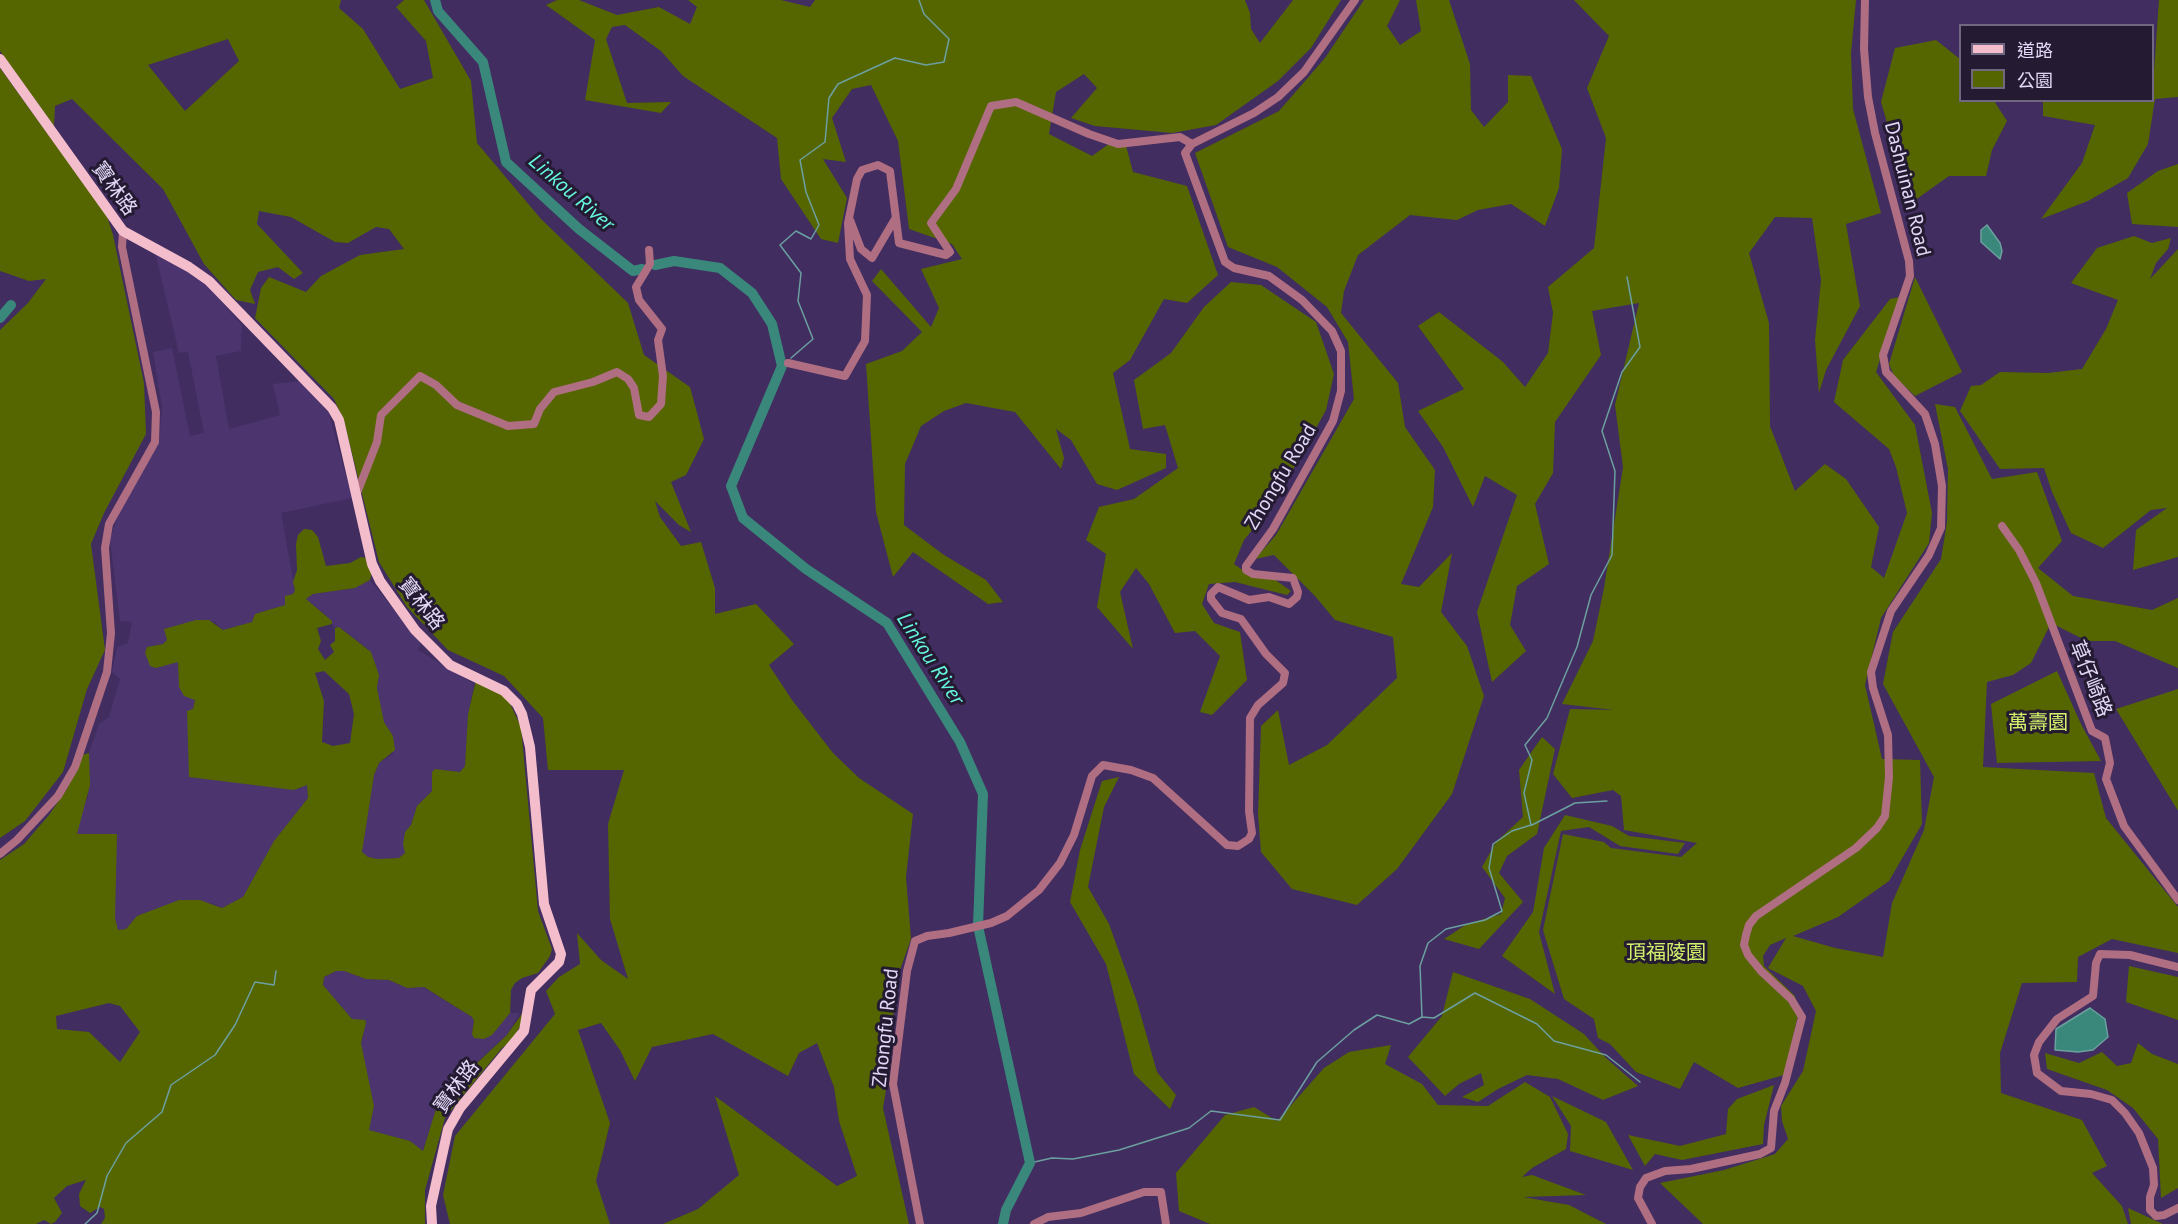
<!DOCTYPE html>
<meta charset="utf-8">
<style>
body{margin:0}
#map{position:relative;width:2178px;height:1224px;overflow:hidden;background:#412d5f;font-family:"PT Sans","Noto Sans TC",sans-serif}
canvas{display:block}
.legend{position:absolute;left:1959px;top:24px;width:195px;height:78px;box-sizing:border-box;background:#241b32;border:2px solid #706781;margin:0;padding:8px 10px;list-style:none;font-size:18px;color:#e2d8f7}
.legend li{display:flex;align-items:center;gap:12px;height:30px}
.legend b{width:30px;border:2px solid #706781}
</style>
<div id="map">
<canvas width="2178" height="1224"></canvas>
<ul class="legend">
<li><b style="height:8px;background:#f4bdcc"></b>道路</li>
<li><b style="height:16px;background:#560"></b>公園</li>
</ul>
</div>
<script>
const c = document.querySelector('canvas').getContext('2d');
c.lineJoin = 'round';
function fill(path, color) { c.fillStyle = color; c.fill(path, 'evenodd'); }
const shape = rows => new Path2D(rows.map(r => 'M' + r).join(''));
function trace(path, color, width, dash) { c.strokeStyle = color; c.lineWidth = width; c.lineCap = dash ? 'butt' : 'round'; c.setLineDash(dash || []); c.stroke(path); }
function drawText(font, color, halo, rows, align = 'center') {
  c.font = font + ' "PT Sans","Noto Sans TC",sans-serif'; c.lineWidth = 6; c.setLineDash([]); c.textBaseline = 'middle'; c.strokeStyle = halo; c.fillStyle = color; for (const [text, x, y, turn = 0] of rows) {
    c.save(); c.translate(x, y); c.rotate((+turn || 0) * Math.PI / 180); c.textAlign = isNaN(turn) ? turn : align; if (halo) c.strokeText(text, 0, 0); c.fillText(text, 0, 0); c.restore();
  }
}
fill(shape([
 [155,252,198,275,242,325,241,351,216,356,229,429,280,415,273,384,300,381,329,413,352,498,281,513,295,590,285,605,255,614,252,622,223,630,214,621,165,629,167,640,163,644,147,647,178,662,195,700,193,709,299,789,307,784,308,798,274,841,243,897,222,908,212,903,179,901,137,916,126,929,118,930,77,834,81,812,88,797,89,753,99,724,109,717,120,679,112,672,117,647,128,643,132,622,120,621,110,539,120,510,159,441,162,407,153,352,172,348,190,436,204,433,188,352,179,353],
 [370,580,421,643,418,650,474,684,468,714,465,766,460,772,435,769,432,791,417,806,411,825,405,832,406,853,399,858,377,859,368,857,361,852,374,775,379,763,393,754,393,736,384,723,377,688,379,675,368,649,342,629,335,628,326,615,306,599,313,594,355,588],
 [336,971,344,971,366,979,389,980,407,988,423,987,472,1017,474,1021,472,1034,484,1039,491,1035,510,1013,520,1013,506,1036,453,1083,436,1109,423,1151,410,1141,369,1130,374,1106,364,1064,361,1043,364,1035,356,1020,352,1019,323,985,324,977]
]), '#4c356e');
fill(shape([
 [0,0,341,0,339,8,363,29,400,89,433,78,426,41,396,7,404,0,424,0,471,81,477,143,541,219,628,303,644,355,690,387,704,439,686,475,671,482,691,532,679,525,655,501,660,517,681,546,701,542,715,588,715,614,756,604,794,644,769,665,792,700,833,753,859,778,913,814,906,877,911,939,896,981,890,1066,883,1108,909,1224,663,1224,698,1209,739,1175,715,1096,837,1186,857,1176,839,1121,834,1087,817,1043,799,1053,788,1076,713,1034,652,1047,635,1081,620,1050,601,1023,578,1030,610,1123,596,1181,610,1224,450,1224,443,1195,455,1136,555,1014,546,991,559,977,580,964,577,933,601,960,628,979,610,919,608,824,624,770,548,770,543,718,504,676,448,650,407,607,379,562,344,421,334,399,255,318,261,288,269,277,306,292,321,276,360,255,404,249,389,229,376,227,348,243,335,242,291,217,259,211,257,224,303,273,294,279,278,267,258,272,250,290,255,304,236,300,204,264,163,189,72,99,55,106,54,126,0,51],
 [228,39,239,61,185,111,148,65],
 [557,0,579,0,617,15,659,7,690,24,697,7,688,0,781,0,810,7,815,0,1245,0,1250,13,1251,29,1260,43,1293,0,1341,0,1311,48,1278,81,1216,125,1172,133,1095,126,1071,118,1097,88,1084,74,1056,92,1049,134,1092,156,1113,141,1125,142,1133,172,1187,186,1218,275,1187,303,1164,299,1130,360,1113,373,1130,449,1166,454,1166,468,1117,490,1097,484,1071,440,1056,429,1064,458,1061,469,1015,412,966,403,944,411,921,426,905,464,904,525,944,555,986,580,1003,602,988,604,913,552,893,577,876,512,866,364,902,351,922,332,872,281,881,269,931,327,939,308,921,269,962,259,952,244,909,229,898,141,871,85,852,89,832,118,846,162,823,159,847,198,838,243,821,239,781,179,777,138,683,76,661,51,625,25,612,27,606,39,627,103,671,102,661,113,585,100,595,40,546,5],
 [1364,0,1400,0,1387,26,1400,45,1421,31,1416,0,1449,0,1470,64,1471,110,1484,127,1508,102,1508,75,1531,76,1562,149,1559,188,1545,226,1511,204,1478,210,1457,220,1410,215,1358,255,1344,291,1341,313,1398,383,1405,427,1435,470,1433,507,1401,584,1419,587,1452,553,1441,612,1467,646,1484,696,1452,794,1397,869,1357,905,1292,889,1261,852,1258,814,1261,726,1278,710,1289,765,1327,745,1397,678,1393,637,1335,620,1315,596,1274,555,1255,559,1276,535,1354,399,1348,342,1327,307,1277,267,1228,247,1195,153,1279,111,1325,58],
 [1574,0,1856,0,1851,53,1853,109,1881,213,1846,224,1860,306,1826,370,1819,393,1815,340,1821,280,1812,218,1775,217,1749,253,1769,323,1770,426,1795,491,1825,464,1846,479,1879,527,1871,567,1884,578,1907,513,1896,467,1889,449,1834,402,1843,360,1890,299,1900,297,1876,372,1915,425,1932,513,1929,543,1881,618,1865,685,1882,759,1920,760,1922,824,1889,881,1838,917,1793,936,1835,948,1883,957,1892,903,1924,830,1934,777,1883,684,1893,632,1941,559,1947,522,1948,469,1935,404,1955,407,1992,479,2037,472,2062,541,2038,568,2073,596,2152,610,2178,598,2178,668,2115,641,2087,641,2051,623,2031,663,2013,675,1987,682,1983,767,2094,773,2106,818,2178,907,2178,953,2112,939,2078,957,2077,982,2022,983,2000,1053,2001,1093,2082,1120,2107,1166,2092,1173,2122,1206,2128,1224,1703,1224,1660,1183,1724,1170,1775,1154,1788,1139,1782,1121,1781,1106,1803,1071,1816,1011,1803,986,1768,968,1786,938,1770,945,1763,956,1764,966,1795,996,1798,1015,1784,1075,1738,1088,1694,1062,1680,1089,1636,1072,1610,1044,1598,1038,1594,1019,1564,999,1543,930,1563,834,1604,842,1611,848,1681,857,1697,843,1624,830,1621,796,1613,790,1572,798,1553,774,1570,709,1614,710,1562,704,1593,641,1604,588,1623,467,1615,405,1639,303,1592,311,1601,355,1555,422,1553,473,1535,504,1549,564,1517,586,1510,625,1526,651,1492,682,1477,612,1517,495,1485,476,1473,507,1443,447,1418,411,1464,389,1418,326,1439,312,1503,362,1525,387,1548,353,1553,313,1548,287,1594,248,1606,138,1587,88,1609,36],
 [2159,0,2178,0,2178,97,2155,99,2148,144,2128,178,2088,201,2041,219,2082,163,2095,125,2043,116,2043,101,2152,100],
 [1936,40,1960,59,1960,100,1994,101,2007,121,1992,150,1986,176,1949,176,1911,203,1881,102,1895,48],
 [0,68,107,216,113,235,144,383,146,434,104,513,91,544,105,650,87,689,63,772,25,821,0,838,0,330,28,303,46,279,29,281,0,271],
 [2178,164,2178,227,2132,224,2127,193,2158,171],
 [2134,236,2152,243,2171,238,2168,249,2156,263,2150,279,2178,249,2178,557,2133,570,2136,530,2167,508,2151,510,2103,548,2071,533,2052,492,2044,468,2000,469,1960,411,1971,386,1981,385,2000,372,2048,373,2082,369,2106,329,2118,300,2071,283,2097,248],
 [1915,277,1962,372,1915,396,1894,376,1889,364],
 [1231,282,1261,285,1316,322,1334,374,1326,410,1275,502,1244,540,1234,564,1251,576,1274,579,1291,591,1287,595,1235,582,1209,584,1202,604,1214,623,1240,632,1247,680,1212,715,1200,712,1220,656,1195,631,1175,633,1149,584,1136,568,1120,592,1133,649,1097,607,1106,554,1086,540,1099,507,1134,499,1178,468,1165,425,1143,429,1134,380,1171,353,1204,307],
 [304,529,312,530,318,537,326,566,350,563,361,557,366,558,372,572,370,580,355,588,313,594,306,599,332,621,332,624,317,628,321,641,318,649,325,660,334,652,330,645,335,641,335,628,339,627,371,652,379,675,377,688,384,722,393,736,395,750,379,763,374,775,362,852,368,857,377,859,399,858,405,853,403,844,405,832,411,825,417,806,432,791,432,772,435,769,460,772,465,766,468,714,476,680,506,695,521,727,538,911,552,949,550,956,538,973,522,978,515,983,511,990,510,1013,492,1035,484,1039,474,1038,472,1034,474,1021,472,1017,424,987,407,988,389,980,366,979,344,971,336,971,324,977,323,985,352,1019,365,1020,366,1023,361,1043,374,1106,369,1130,410,1141,423,1151,436,1109,448,1090,506,1036,524,1011,523,1020,514,1038,501,1049,445,1118,425,1190,425,1224,101,1224,105,1218,104,1209,100,1207,90,1213,80,1206,79,1194,86,1180,67,1186,54,1198,62,1213,55,1222,51,1224,44,1220,36,1224,0,1224,0,860,24,844,49,815,67,789,82,755,89,753,90,785,77,834,117,834,115,918,118,930,126,929,137,916,179,900,200,900,222,908,243,897,274,841,308,798,307,785,294,790,189,777,187,711,193,709,195,700,184,696,179,687,178,662,156,668,150,666,145,653,147,647,163,644,167,640,164,629,196,620,209,620,223,630,252,622,255,614,285,605,285,596,293,594,295,590,293,582,297,570,296,544,298,535],
 [324,671,349,694,354,714,350,743,333,746,322,742,324,701,315,673],
 [109,1003,120,1006,140,1032,120,1062,89,1032,57,1029,56,1016],
 [2057,671,2081,724,2101,761,1997,763,1991,704],
 [2178,689,2178,811,2116,709],
 [1542,737,1555,749,1537,834,1507,856,1499,873,1523,902,1479,949,1444,939,1467,924,1501,914,1505,898,1482,867,1496,842,1523,817,1519,770],
 [1119,777,1104,807,1088,887,1109,924,1137,1002,1157,1072,1176,1095,1170,1109,1134,1074,1106,964,1070,902,1080,850,1102,781],
 [1565,815,1612,826,1629,836,1685,843,1678,854,1620,846,1589,827,1561,831,1539,932,1555,994,1502,956,1533,912,1544,848],
 [2129,966,2178,977,2178,1020,2126,1002],
 [1453,972,1530,999,1584,1034,1606,1058,1638,1086,1603,1100,1558,1079,1527,1075,1498,1089,1478,1102,1462,1097,1484,1085,1481,1073,1459,1084,1445,1096,1408,1057,1442,1016],
 [2138,1043,2152,1054,2178,1064,2178,1188,2161,1198,2158,1139,2133,1108,2107,1090,2047,1069,2045,1053,2079,1063,2102,1052,2117,1066,2131,1063],
 [1391,1045,1385,1064,1422,1084,1438,1105,1488,1106,1525,1082,1550,1097,1568,1134,1566,1149,1532,1168,1522,1177,1532,1175,1586,1195,1523,1197,1569,1205,1606,1224,1210,1224,1179,1211,1176,1173,1225,1115,1254,1107,1277,1121,1324,1068,1349,1052],
 [1774,1085,1764,1125,1763,1144,1682,1160,1655,1154,1645,1166,1628,1135,1680,1146,1726,1134,1728,1109,1737,1099],
 [1552,1096,1606,1122,1633,1170,1570,1151,1571,1126],
 [2128,1208,2163,1224,2131,1224]
]), '#560');
const water = shape([
 [1987,225,2000,243,2002,251,2000,259,1981,242,1981,230,1987,225],
 [2090,1008,2105,1019,2108,1037,2093,1050,2078,1052,2055,1050,2056,1029,2090,1008]
]);
fill(water, '#3a887b');
trace(water, '#6ca0a0', 1.5);
trace(shape([
 [791,358,813,339,798,301,801,273,780,245,796,231,811,239,819,225,806,192,800,160,825,142,829,98,838,84,895,58,926,65,944,62,949,39,924,14,919,0],
 [782,366,783,365],
 [1532,825,1575,803,1607,801],
 [1422,1017,1434,1018,1475,993,1537,1024,1554,1041,1606,1055,1640,1082],
 [1030,1163,1052,1158,1073,1159,1119,1150,1189,1128,1211,1111,1280,1120,1317,1062,1354,1030,1377,1015,1409,1024,1422,1017,1420,966,1428,943,1446,929,1485,920,1502,911,1489,868,1493,844,1512,831,1531,825,1524,793,1532,760,1525,745,1547,718,1577,647,1591,595,1612,555,1615,471,1602,431,1622,372,1640,347,1627,277],
 [85,1224,97,1213,107,1176,126,1143,162,1112,171,1085,215,1055,235,1025,255,982,274,985,276,971]
]), '#6ca0a0', 1.5);
trace(shape([
 [435,0,438,11,483,62,506,162,579,229,633,271,642,269],
 [655,265,674,261,720,268,752,293,772,324,782,366,731,486,743,518,806,569,887,623,960,742,983,794,978,926,1030,1163,1006,1210,1003,1224],
 [0,318,11,305]
]), '#3a887b', 10);
trace(shape([
 [850,220,861,249,872,258,895,219],
 [788,363,845,376,865,341,867,295,850,259,848,223,857,179,862,170,878,165,890,171,899,243,946,255,950,252,931,223,956,189,991,106,1016,102,1089,134,1118,144,1180,137,1192,144],
 [357,493,377,442,381,415,420,376,436,385,457,405,508,426,534,424,540,409,554,392,593,382,617,372,628,379,634,388,639,415,649,417,661,404,663,376,658,340,662,329,639,300,636,287,650,264,649,250],
 [2002,526,2019,550,2036,583,2092,731,2105,738,2110,763,2106,779,2124,826,2178,900],
 [0,854,17,840,58,796,75,767,107,672,111,633,105,548,109,524,155,442,156,412,122,247,123,231],
 [2178,967,2130,955,2100,954,2096,963,2093,996,2057,1019,2039,1042,2034,1055,2037,1073,2061,1091,2091,1094,2112,1100,2125,1113,2139,1133,2153,1168,2154,1185,2150,1197,2150,1210,2156,1216,2164,1215,2178,1208],
 [920,1224,893,1084,907,971,915,941,927,936,949,933,991,923,1007,916,1039,890,1060,863,1074,835,1092,776,1103,765,1131,770,1153,778,1227,845,1238,846,1249,839,1252,833,1249,811,1250,718,1258,705,1283,683,1285,673,1266,654,1241,619,1222,613,1211,599,1211,594,1218,587,1249,600,1269,597,1289,604,1297,597,1298,592,1293,578,1253,574,1246,570,1246,566,1273,529,1333,421,1341,391,1341,351,1332,331,1302,300,1269,276,1234,268,1225,262,1185,153,1192,144,1254,113,1278,97,1304,72,1355,0],
 [1034,1224,1048,1217,1081,1213,1144,1192,1161,1192,1166,1224],
 [1652,1224,1638,1198,1640,1187,1646,1178,1665,1171,1691,1169,1760,1154,1771,1148,1774,1111,1785,1083,1802,1017,1791,999,1761,971,1748,955,1744,945,1746,935,1749,925,1756,916,1856,848,1877,828,1885,816,1889,777,1888,735,1873,688,1871,672,1891,611,1929,555,1941,528,1942,486,1935,444,1925,414,1886,372,1883,355,1910,276,1909,261,1875,133,1868,97,1864,49,1865,0]
]), '#af6e81', 8);
trace(shape([
 [0,59,123,231,189,267,209,281,332,408,339,420,372,564,380,581,415,630,450,665,504,691,517,704,522,714,530,747,544,904,561,954,559,962,531,990,524,1031,460,1108,448,1129,431,1206,432,1224]
]), '#f4bdcc', 10);
drawText('20px', '#e2d8f7', '#241b32', [
 ["寶林路",114,189,54],
 ["Dashuinan Road",1907,189,76],
 ["Zhongfu Road",1281,477,-59],
 ["寶林路",421,604,52],
 ["草仔崎路",2090,679,68],
 ["Zhongfu Road",886,1028,-84],
 ["寶林路",457,1087,-53]
]);
drawText('20px', '#d2f06b', '#241b32', [
 ["萬壽園",2038,723],
 ["頂福陵園",1666,953]
]);
drawText('italic 21px', '#66f8e0', '#241b32', [
 ["Linkou River",571,193,41],
 ["Linkou River",930,659,57]
]);
</script>
